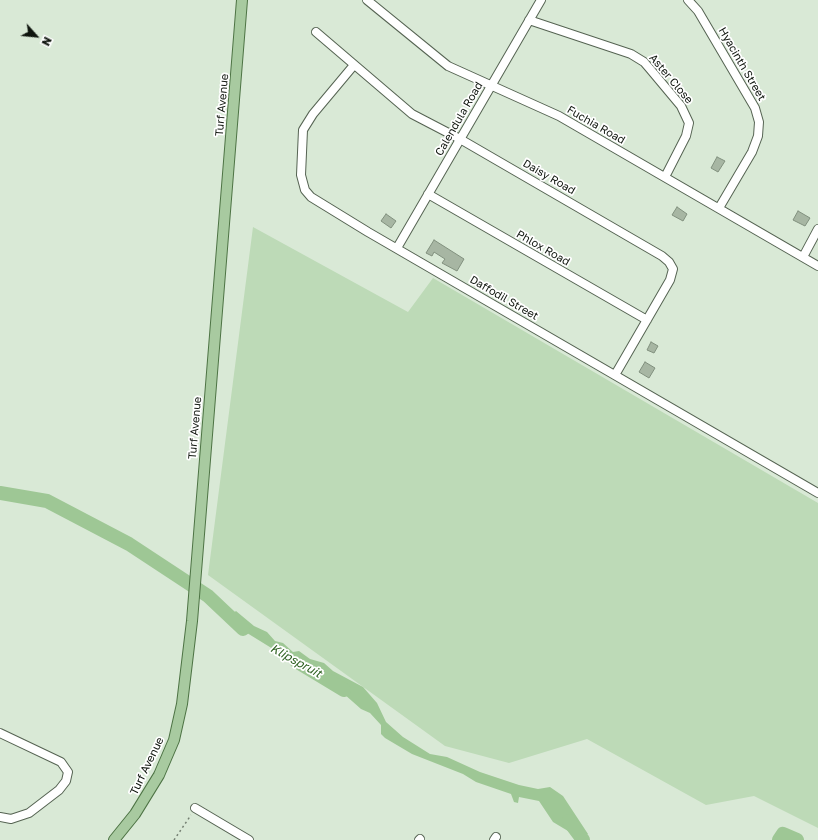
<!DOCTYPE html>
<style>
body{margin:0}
#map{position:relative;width:818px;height:840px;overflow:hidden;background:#d9e9d6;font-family:"Golos Text",sans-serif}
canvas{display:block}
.north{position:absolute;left:16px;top:16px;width:40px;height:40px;-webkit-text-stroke:3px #fff;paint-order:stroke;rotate:117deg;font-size:11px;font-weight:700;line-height:16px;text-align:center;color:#0f150e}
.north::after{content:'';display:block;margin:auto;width:14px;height:18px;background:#0f150e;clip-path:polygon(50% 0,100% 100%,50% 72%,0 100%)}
</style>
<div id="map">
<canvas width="818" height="840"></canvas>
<div class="north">N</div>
</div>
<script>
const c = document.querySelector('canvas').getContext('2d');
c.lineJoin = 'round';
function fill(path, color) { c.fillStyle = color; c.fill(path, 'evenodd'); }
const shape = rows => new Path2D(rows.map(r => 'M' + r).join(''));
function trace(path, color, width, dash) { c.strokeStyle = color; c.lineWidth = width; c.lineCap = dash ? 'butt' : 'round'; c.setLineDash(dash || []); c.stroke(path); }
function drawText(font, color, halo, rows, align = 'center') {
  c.font = font + ' "Golos Text",sans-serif'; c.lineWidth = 3.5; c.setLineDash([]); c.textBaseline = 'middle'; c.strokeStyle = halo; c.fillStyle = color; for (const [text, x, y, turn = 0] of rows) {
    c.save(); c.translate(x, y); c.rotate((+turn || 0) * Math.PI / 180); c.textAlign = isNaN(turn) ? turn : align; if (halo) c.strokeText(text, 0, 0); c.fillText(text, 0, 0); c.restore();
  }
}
fill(shape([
 [253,227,408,312,433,278,818,503,818,828,754,796,706,805,587,739,509,763,445,746,208,575]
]), '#bddab7');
fill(shape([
 [236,611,254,626,267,632,275,641,283,643,293,652,299,651,310,659,324,663,333,671,363,687,377,703,386,722,403,737,430,754,447,757,480,772,519,785,538,789,550,787,563,796,588,834,578,837,553,822,539,801,519,797,518,803,514,802,511,794,476,782,463,774,412,754,385,738,381,734,381,725,370,713,361,709,318,671,307,670,239,628,228,617]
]), '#9ec795');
trace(shape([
 [0,493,47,501,129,544,208,596,243,629],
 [296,661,344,690],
 [569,821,583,840],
 [779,840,783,834,797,840]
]), '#9ec795', 14);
const building = shape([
 [717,157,725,161,718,172,711,168,717,157],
 [677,207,687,214,683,221,672,215,677,207],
 [798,211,810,218,805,226,793,220,798,211],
 [386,214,396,221,391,228,381,221,386,214],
 [434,240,464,259,457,271,442,263,445,259,434,252,432,256,426,253,434,240],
 [651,342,658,346,654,353,647,350,651,342],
 [645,362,655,368,649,378,639,372,645,362]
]);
fill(building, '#a7b6a3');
trace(building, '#81907e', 1);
const minor = shape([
 [367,0,448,66,559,116,818,266],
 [688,0,698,11,755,108,759,122,758,136,752,152,719,208],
 [529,20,631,54,644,62,650,69,681,106,689,123,686,136,665,177],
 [316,32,412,114,460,139,662,256,669,262,673,269,670,280,615,375],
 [354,65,313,114,303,130,301,175,305,190,311,197,368,232,818,493],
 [428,194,647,320],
 [397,248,541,0],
 [803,257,818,229],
 [0,733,61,762,68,772,66,781,59,790,29,813,11,819,0,817],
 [195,808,249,840],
 [419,840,420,839],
 [494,840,496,837]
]);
const major = shape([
 [114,840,135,814,159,775,174,740,182,704,192,621,242,0]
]);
trace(minor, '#556352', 10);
trace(major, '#4d7344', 12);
trace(shape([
 [174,840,191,815]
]), '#747f72', 1.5, [2, 3]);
trace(minor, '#fff', 8);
trace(major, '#a8caa0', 10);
drawText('11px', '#0f150e', '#fff', [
 ["Hyacinth Street",742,64,60],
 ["Aster Close",671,79,50],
 ["Turf Avenue",222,105,-85],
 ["Calendula Road",459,119,-60],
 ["Fuchia Road",596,125,30],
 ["Daisy Road",549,177,30],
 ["Phlox Road",543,248,30],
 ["Daffodil Street",504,298,30],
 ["Turf Avenue",195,428,-85],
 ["Turf Avenue",147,766,-64]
]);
drawText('italic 12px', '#2b5f1e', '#fff', [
 ["Klipspruit",296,661,29]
]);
</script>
